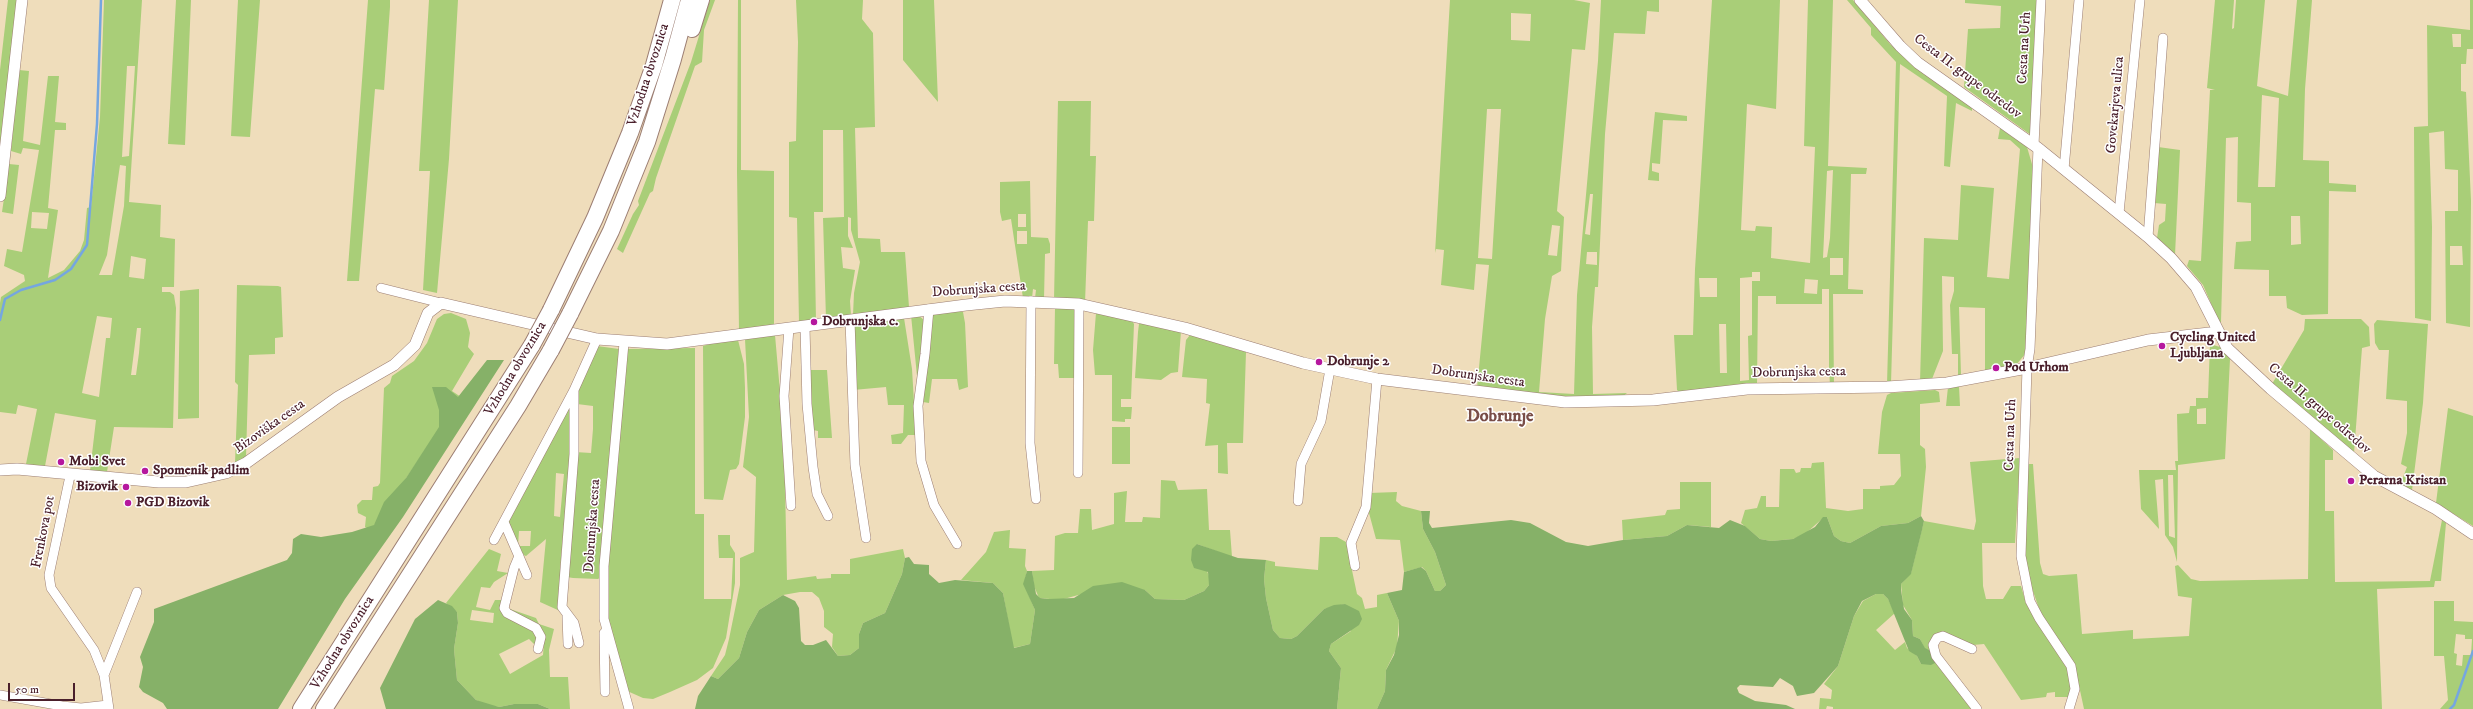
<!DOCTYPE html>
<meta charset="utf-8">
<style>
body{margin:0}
#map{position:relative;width:2473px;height:709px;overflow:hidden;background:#efddbb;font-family:"IM FELL DW Pica",serif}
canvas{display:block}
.scale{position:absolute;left:8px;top:683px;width:67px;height:18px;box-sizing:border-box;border:2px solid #4a1f2b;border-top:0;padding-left:5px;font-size:12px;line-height:14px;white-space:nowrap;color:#4a1f2b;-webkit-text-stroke:3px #fff;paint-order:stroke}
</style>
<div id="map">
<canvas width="2473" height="709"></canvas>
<div class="scale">50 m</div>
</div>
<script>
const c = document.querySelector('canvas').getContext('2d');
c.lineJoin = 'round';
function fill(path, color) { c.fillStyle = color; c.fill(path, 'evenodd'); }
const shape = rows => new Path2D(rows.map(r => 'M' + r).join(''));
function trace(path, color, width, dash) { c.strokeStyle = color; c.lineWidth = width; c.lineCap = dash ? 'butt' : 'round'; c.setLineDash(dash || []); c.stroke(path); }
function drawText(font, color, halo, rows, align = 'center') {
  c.font = font + ' "IM FELL DW Pica",serif'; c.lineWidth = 3; c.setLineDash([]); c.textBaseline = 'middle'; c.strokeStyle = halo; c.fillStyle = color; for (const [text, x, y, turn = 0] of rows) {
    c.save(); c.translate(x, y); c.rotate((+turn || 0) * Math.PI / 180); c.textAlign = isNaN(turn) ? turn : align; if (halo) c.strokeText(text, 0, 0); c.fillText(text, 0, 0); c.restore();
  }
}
fill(shape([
 [8,0,17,0,0,157,0,70],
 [104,0,142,0,129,202,161,205,160,237,175,239,174,287,162,287,162,292,170,292,174,295,176,308,173,428,114,427,107,472,90,471,96,420,55,413,45,466,42,469,30,467,26,464,37,409,18,405,16,414,0,412,0,303,1,297,25,281,24,275,4,266,7,249,22,252,39,150,23,148,21,154,11,151,19,70,29,71,23,141,40,145,48,76,59,76,55,122,66,123,66,130,55,130,48,208,58,210,48,278,64,270,80,251,84,240,87,208,91,207,100,117],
 [127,66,135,66,132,114,129,156,122,157],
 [120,165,126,166,124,206,112,275,99,275,107,255],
 [32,212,49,213,47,229,31,228],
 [131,256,146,259,144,279,129,277],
 [97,316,112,318,110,338,106,338,99,397,82,393],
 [137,328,141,328,139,353,136,375,131,375],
 [176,0,191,0,185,145,168,144],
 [238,0,260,0,250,137,231,136],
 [368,0,390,0,390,7,384,90,375,89,359,281,347,281],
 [429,0,458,0,449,159,437,293,423,290,430,171,419,171],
 [710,0,715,0,704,30,702,62,695,66,656,178,653,191,650,193,623,253,617,249,633,214,639,205,638,201,691,62],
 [738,0,741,0,741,170,774,171,774,326,739,331,737,171],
 [796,0,863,0,862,19,873,33,875,127,855,128,858,238,880,239,881,252,905,252,909,307,853,315,854,293,860,262,851,230,851,218,848,217,848,236,853,248,841,247,843,268,855,270,850,301,851,316,826,319,823,218,844,217,843,130,823,130,823,212,814,212,816,321,799,323,797,218,789,217,789,142,796,141,798,42],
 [903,0,934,0,938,102,903,60],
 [1450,0,1574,0,1590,3,1585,50,1572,49,1557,211,1564,217,1561,271,1552,276,1545,319,1539,392,1574,394,1577,295,1598,61,1601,0,1659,0,1659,12,1647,11,1645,34,1614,33,1605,134,1598,287,1595,287,1592,327,1593,394,1627,393,1621,398,1582,398,1477,388,1489,265,1476,264,1474,290,1441,285,1444,250,1436,249,1435,253],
 [1511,13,1531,14,1530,41,1511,40],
 [1487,109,1501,109,1492,259,1478,258],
 [1590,194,1593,194,1590,235,1585,234],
 [1552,225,1560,226,1557,256,1548,255],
 [1587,252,1597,252,1597,265,1586,264],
 [1712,0,1780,0,1776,109,1747,104,1741,230,1755,231,1756,226,1772,227,1771,258,1810,263,1815,147,1804,146,1808,0,1833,0,1828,166,1867,168,1866,174,1851,174,1848,289,1863,290,1863,294,1833,294,1834,385,1830,385,1829,369,1829,289,1822,289,1822,304,1776,304,1776,296,1758,296,1757,385,1679,392,1677,390,1674,335,1693,335,1695,269],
 [1833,170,1830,238,1827,257,1823,258,1827,171],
 [1830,258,1843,258,1843,275,1830,275],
 [1752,272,1760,272,1760,281,1752,281,1752,335,1748,336,1749,380,1740,381,1740,278,1752,277],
 [1699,278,1717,278,1717,297,1700,297],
 [1805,279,1818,280,1817,294,1804,293],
 [1719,324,1726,324,1727,373,1720,373],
 [1847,0,1853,0,1890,44,1913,65,1972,107,1972,111,1956,103,1950,167,1944,166,1947,96,1900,64,1891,384,1887,384,1896,62,1871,35,1871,28],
 [1965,0,2038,0,2031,135,1964,87,1968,29,2000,28,2001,6,1965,3],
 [2215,0,2234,0,2232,29,2234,28,2236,0,2265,0,2257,86,2288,96,2297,0,2312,0,2305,89,2303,160,2329,161,2329,183,2356,185,2356,192,2329,191,2328,314,2302,315,2287,308,2286,296,2269,296,2269,270,2234,269,2236,242,2251,241,2251,203,2237,202,2238,137,2226,138,2221,322,2219,322,2203,285,2187,266,2189,260,2201,261,2210,90,2215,90,2207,88],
 [2262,95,2279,98,2275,187,2258,187],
 [2291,216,2300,216,2301,244,2291,245],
 [2470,0,2473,0,2473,49,2467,49,2466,64,2461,64,2461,91,2466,92,2471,201,2470,327,2446,323,2445,211,2458,211,2458,170,2445,169,2444,131,2429,133,2432,227,2431,321,2415,318,2414,127,2428,126,2427,25,2470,30],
 [2452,34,2461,34,2461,47,2453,47],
 [2450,246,2462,246,2463,265,2450,265],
 [1058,101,1091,101,1090,156,1096,156,1094,221,1088,221,1085,303,1054,300],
 [1655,112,1687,116,1687,121,1663,120,1660,164,1652,163,1652,171,1659,173,1659,181,1648,180],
 [2000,128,2027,147,2034,171,2026,353,2016,365,1985,371,1985,308,1959,307,1961,375,1958,375,1958,354,1952,354,1950,305,1954,291,1954,277,1942,276,1943,351,1932,379,1920,382,1924,238,1958,240,1961,185,1994,188,1987,277,2009,279,2020,149,2010,140,1998,139],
 [2158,147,2180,150,2175,255,2157,238,2159,225,2165,221,2166,204,2154,203],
 [9,164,19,165,13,214,2,212],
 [1030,181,1031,237,1048,238,1050,244,1050,253,1045,254,1044,299,1035,298,1036,290,1033,289,1032,298,1023,298,1011,219,1002,221,1000,212,1000,182],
 [1018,214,1026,214,1026,227,1018,227],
 [1017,231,1027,231,1027,244,1017,244],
 [237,285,278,286,281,287,283,337,275,338,275,354,249,355,246,457,235,463,238,385,235,382],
 [199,289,199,418,178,419,180,291],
 [1055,308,1075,309,1077,378,1059,378,1058,364,1054,364],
 [958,310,963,312,965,323,968,387,959,390,957,379,932,379,929,403,923,402,933,313],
 [451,313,466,319,470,333,468,347,474,354,452,391,461,397,371,530,365,527,366,517,358,513,357,505,362,500,372,500,373,487,378,486,380,483,384,388,390,383,392,376,414,361,427,343,437,319,444,314],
 [1096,313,1130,318,1134,324,1131,399,1121,399,1121,407,1132,407,1131,419,1125,419,1125,422,1112,421,1112,375,1095,375,1093,350],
 [911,315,918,315,924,320,918,386],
 [904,318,912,369,916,435,908,435,901,444,892,444,891,435,903,433,904,405,888,405,886,387,853,390,854,327,856,323],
 [2305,319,2361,319,2369,327,2370,346,2362,348,2354,453,2272,384,2304,330],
 [2377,320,2428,324,2423,403,2412,490,2400,485,2407,467,2401,464,2407,433,2407,401,2386,399,2389,350,2379,350,2375,343,2374,324],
 [1143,321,1181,331,1178,372,1171,373,1161,380,1135,378,1138,332,1139,324],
 [775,335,784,437,787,580,816,576,817,579,831,578,831,574,850,574,850,559,903,549,905,558,902,574,885,613,863,623,859,634,859,648,850,655,838,656,832,647,833,634,824,627,824,611,819,598,812,592,800,592,783,595,759,610,747,632,739,658,718,679,711,676,725,655,729,639,740,585,740,558,754,552,756,477,743,467,749,417,745,339],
 [1190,335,1246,352,1243,443,1227,443,1228,474,1218,473,1218,445,1205,446,1210,404,1206,403,1207,379,1182,377,1186,340],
 [738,340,744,364,745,388,745,417,739,464,736,469,730,470,723,500,704,499,703,346,713,343],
 [2210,344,2220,347,2230,359,2225,459,2178,465,2177,562,2173,547,2165,535,2163,479,2155,480,2159,529,2141,509,2139,470,2176,470,2175,461,2178,461,2177,414,2189,413,2190,406,2196,406,2196,398,2208,398],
 [2206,408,2206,424,2197,424,2197,409],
 [2168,475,2173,475,2175,538,2169,536],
 [597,346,619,349,601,577,598,579,573,578,567,577,575,452,591,453,593,429,593,406,577,404,578,387],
 [695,348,695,514,704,514,704,599,731,599,733,558,719,558,718,535,730,535,730,545,735,553,735,583,726,638,713,668,697,680,670,692,653,699,643,698,625,690,606,617,605,591,627,349],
 [808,370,827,370,832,438,818,438,818,431,813,430],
 [1959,386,1960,406,1946,406,1948,387],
 [1935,390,1939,392,1940,402,1920,404,1920,445,1925,449,1926,467,1921,516,1908,523,1881,526,1850,543,1841,541,1834,536,1827,517,1823,518,1805,534,1793,539,1771,541,1760,539,1741,523,1745,510,1757,508,1761,496,1766,496,1766,507,1779,507,1780,469,1794,469,1796,473,1800,472,1801,468,1811,468,1812,463,1824,462,1826,508,1848,511,1863,509,1863,489,1880,489,1880,486,1894,485,1901,476,1900,454,1878,454,1882,412,1887,395,1891,393],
 [569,404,572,434,560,570,560,611,540,602,546,539,526,556,520,554,509,526,509,519],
 [556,473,564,474,560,517,554,516],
 [519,531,531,531,530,546,518,546],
 [2448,408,2473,416,2473,526,2436,503],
 [1112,427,1130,427,1130,464,1112,464],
 [2310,429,2333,450,2333,460,2325,460,2325,511,2334,511,2335,582,2430,581,2442,520,2446,523,2441,581,2435,581,2434,587,2377,589,2382,709,2084,709,2075,667,2042,617,2028,577,2025,556,2028,464,2033,464,2040,563,2043,574,2049,576,2077,574,2082,634,2133,630,2133,639,2189,636,2192,598,2178,596,2175,566,2178,565,2191,579,2200,581,2308,579],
 [2020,458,2015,543,1982,543,1983,586,1986,599,2003,599,2011,586,2021,586,2026,603,2036,620,2070,670,2072,689,2069,697,2055,697,2055,692,2047,693,2046,697,2021,700,1984,644,1973,645,1947,634,1931,651,1925,649,1920,639,1913,636,1912,620,1903,605,1901,584,1911,573,1924,521,1974,530,1976,521,1970,462],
 [1161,480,1175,481,1178,490,1207,489,1209,530,1230,530,1232,557,1197,544,1210,579,1209,585,1204,591,1184,600,1155,599,1145,590,1082,594,1060,600,1039,598,1034,586,1032,571,1054,570,1055,536,1065,533,1078,533,1080,509,1091,509,1092,530,1114,524,1114,493,1127,491,1125,522,1142,522,1143,517,1160,518],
 [1680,482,1711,482,1711,527,1687,525,1667,536,1623,540,1622,520,1665,515,1667,510,1680,509],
 [1397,492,1396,501,1402,506,1421,511,1423,529,1435,552,1446,585,1440,591,1435,591,1426,571,1422,567,1404,572,1400,540,1376,539,1369,513,1369,493],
 [1010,530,1009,548,1026,549,1025,566,1027,571,1024,584,1035,610,1030,644,1013,648,1003,593,993,583,961,580,986,552,994,532],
 [1320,537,1337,537,1346,542,1357,594,1362,598,1365,609,1377,607,1377,595,1387,593,1399,621,1397,647,1386,670,1385,691,1377,709,1337,709,1341,668,1329,651,1331,644,1351,631,1345,604,1324,609,1297,636,1291,639,1280,638,1273,630,1266,598,1264,579,1266,560,1275,562,1275,566,1318,570],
 [489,549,501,554,497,571,508,573,494,582,490,588,481,587,476,607,490,610,495,600,502,600,503,613,529,626,537,634,539,641,534,644,529,639,499,654,510,674,543,655,544,642,539,627,509,611,510,609,536,618,539,624,554,629,549,650,550,677,568,677,570,709,550,709,538,704,514,704,499,707,487,705,476,700,457,680,454,649,458,623,457,612,446,603],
 [472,610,494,613,493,623,470,620],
 [1876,594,1883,594,1888,599,1895,613,1876,630,1895,650,1905,642,1907,648,1917,656,1921,664,1937,662,1973,709,1833,709,1833,707,1827,706,1826,709,1819,709,1820,698,1831,699,1832,690,1824,684,1838,666,1854,616,1863,601],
 [2434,601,2454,601,2454,621,2473,622,2473,709,2440,709,2448,700,2444,656,2434,656],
 [2456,634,2465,635,2465,639,2472,639,2471,655,2463,655,2462,666,2456,665,2457,654,2454,653]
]), '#a9ce78');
fill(shape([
 [487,360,504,360,403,517,345,599,278,709,167,709,163,703,143,692,139,687,143,667,140,657,154,622,154,609,287,560,292,553,293,539,301,534,321,537,352,532,374,525,384,502,406,478,439,427,439,410,432,387,446,387,458,397],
 [1421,511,1430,511,1429,523,1432,528,1511,520,1530,523,1566,542,1588,546,1623,540,1667,536,1687,525,1719,528,1730,520,1745,526,1760,539,1771,541,1793,539,1815,527,1823,517,1827,517,1834,536,1841,541,1850,543,1881,526,1908,523,1921,516,1924,521,1922,530,1911,574,1901,584,1901,590,1904,609,1912,620,1913,636,1920,639,1925,648,1931,651,1937,662,1931,665,1921,664,1917,656,1909,651,1888,599,1883,594,1876,594,1862,601,1854,616,1838,666,1814,693,1797,696,1793,686,1780,678,1773,687,1740,685,1737,688,1739,693,1755,701,1786,705,1795,709,1377,709,1385,691,1386,670,1394,655,1399,635,1399,621,1387,593,1402,590,1404,572,1421,567,1426,571,1435,591,1440,591,1446,585,1435,552,1423,529],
 [1197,544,1238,558,1266,560,1264,579,1266,598,1273,630,1280,638,1291,639,1297,636,1324,609,1334,605,1345,604,1359,611,1362,619,1359,625,1331,644,1329,651,1341,668,1337,709,695,709,698,696,711,676,718,679,739,658,747,632,759,610,783,595,795,601,799,608,801,641,805,645,813,645,826,640,838,656,850,655,859,648,859,634,863,623,885,613,902,574,905,558,909,557,914,564,929,565,929,574,939,583,955,580,993,583,1003,593,1014,648,1030,644,1035,610,1023,584,1027,571,1032,571,1036,594,1040,598,1048,599,1074,598,1093,586,1122,582,1145,590,1155,599,1184,600,1204,591,1209,585,1208,572,1194,568,1191,560,1192,549],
 [438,600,452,606,457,612,458,623,454,649,457,680,476,700,499,707,514,704,538,704,550,709,386,709,380,688,415,619]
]), '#86b168');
trace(shape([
 [0,320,5,299,21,290,55,280,71,269,87,245,97,124,101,0],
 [2450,709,2454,705,2473,651]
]), '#75a6e0', 2.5);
const minor = shape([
 [2034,145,2041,0],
 [2038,148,2030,349,2027,368,2021,556,2030,601,2039,618,2071,666,2075,689,2069,709],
 [2064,169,2079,0],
 [2119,213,2140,0],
 [2148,237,2163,38],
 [381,288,441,303],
 [1031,301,1030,443,1036,499],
 [929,309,925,354,918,406,921,461,934,505,957,544],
 [850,320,855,465,866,538],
 [805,327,807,404,813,467,817,494,828,516],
 [789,328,784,396,791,506],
 [624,343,604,566,604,619,629,709],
 [574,390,574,454,562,607,574,623,579,643],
 [1078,473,1079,304],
 [70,476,49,575,51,588,94,650,104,675,109,709],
 [1298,501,1301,464,1321,421,1330,369],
 [504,522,527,575],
 [494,540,574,390,597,339],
 [519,556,514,568,504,608,507,613,536,628,541,637,538,649],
 [1355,566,1351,543,1366,507,1377,379],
 [567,616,568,644],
 [604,633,605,692],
 [1972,649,1943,636,1937,638,1933,645,1936,656,1977,709],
 [104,675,137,592],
 [0,695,62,706,81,708,108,705]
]);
const tertiary = shape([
 [1860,0,1900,46,1918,63,2038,148,2148,237,2171,258,2196,287,2227,348,2271,389,2374,476,2436,509,2473,534],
 [0,196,22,0],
 [0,470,17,469,159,482,186,482,226,473,246,463,338,397,394,365,415,345,428,313,441,303,597,339,667,344,966,305,1005,301,1079,304,1185,328,1303,363,1377,379,1565,402,1653,400,1747,389,1887,387,1947,383,2027,368,2148,340,2218,332]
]);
const motorway = shape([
 [692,29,701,0],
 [551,310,595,218,630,133,654,65,672,0],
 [570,314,611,231,647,142,673,59,689,0],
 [301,709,532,345],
 [324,709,518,406,551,350]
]);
trace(minor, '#9c7e73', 10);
trace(tertiary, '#9c7e73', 12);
trace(motorway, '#9c7e73', 18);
trace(minor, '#fff', 9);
trace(tertiary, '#fff', 11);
trace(motorway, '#fff', 16);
const motorwayBridge = shape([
 [532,345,551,310],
 [551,350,570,314]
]);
trace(motorwayBridge, '#9c7e73', 18, []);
trace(motorwayBridge, '#fff', 16);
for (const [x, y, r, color] of [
 [814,322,4,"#b5179e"],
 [2162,346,4,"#b5179e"],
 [1319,362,4,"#b5179e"],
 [1996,368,4,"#b5179e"],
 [61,462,4,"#b5179e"],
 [145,471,4,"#b5179e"],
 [2351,481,4,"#b5179e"],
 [126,487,4,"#b5179e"],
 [128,503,4,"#b5179e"]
]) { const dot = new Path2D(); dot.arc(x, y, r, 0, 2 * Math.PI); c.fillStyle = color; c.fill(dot); trace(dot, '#fff', 1.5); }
drawText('14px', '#4a1f2b', '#fff', [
 ["Cesta na Urh",2025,48,-87],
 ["Vzhodna obvoznica",649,75,-72],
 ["Cesta II. grupe odredov",1967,77,37],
 ["Govekarjeva ulica",2116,105,-85],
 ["Dobrunjska cesta",979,290,-4],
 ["Vzhodna obvoznica",516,369,-59],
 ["Dobrunjska cesta",1799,373,-1],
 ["Dobrunjska cesta",1478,377,8],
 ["Cesta II. grupe odredov",2319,409,41],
 ["Bizoviška cesta",270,427,-35],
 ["Cesta na Urh",2011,435,-88],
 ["Dobrunjska cesta",593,526,-86],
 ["Frenkova pot",44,532,-79],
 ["Vzhodna obvoznica",343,643,-58]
]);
drawText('bold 14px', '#4a1f2b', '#fff', [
 ["Dobrunjska c.",822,322],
 ["Cycling United",2170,338],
 ["Ljubljana",2170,354],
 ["Dobrunje 2",1327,362],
 ["Pod Urhom",2004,368],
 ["Mobi Svet",69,462],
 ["Spomenik padlim",153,471],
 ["Perarna Kristan",2359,481],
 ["Bizovik",118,487,"right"],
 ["PGD Bizovik",136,503]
], 'left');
drawText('bold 18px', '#794d47', '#fff', [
 ["Dobrunje",1500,417]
]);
</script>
